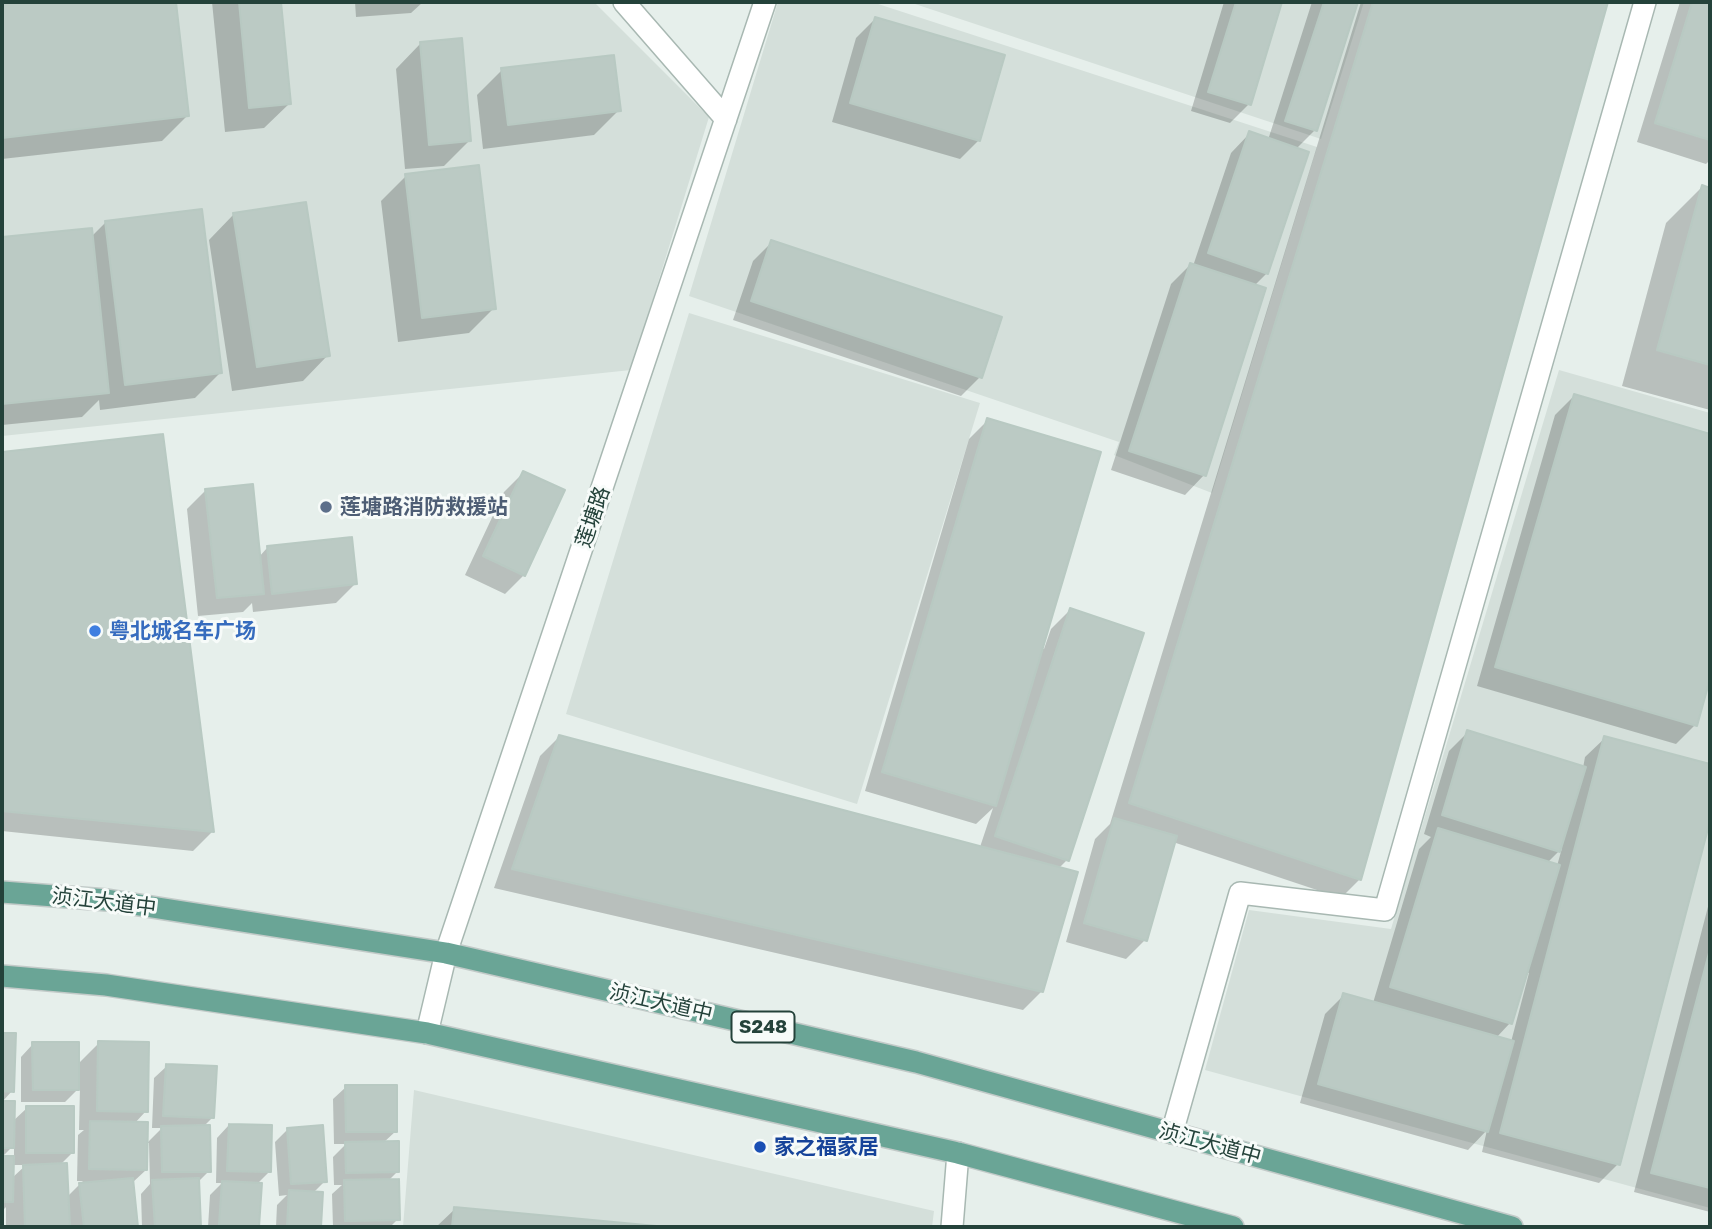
<!DOCTYPE html>
<meta charset="utf-8">
<style>
body{margin:0}
#map{position:relative;width:1712px;height:1229px;overflow:hidden;background:#e6efeb;font-family:"Golos Text",sans-serif}
canvas{display:block}
.frame{position:absolute;inset:0;border:4px solid #24423a;pointer-events:none}
</style>
<div id="map">
<canvas width="1712" height="1229"></canvas>
<div class="frame"></div>
</div>
<script>
const c = document.querySelector('canvas').getContext('2d');
c.lineJoin = 'round';
function fill(path, color) { c.fillStyle = color; c.fill(path, 'evenodd'); }
const shape = rows => new Path2D(rows.map(r => 'M' + r).join(''));
function trace(path, color, width, dash) { c.strokeStyle = color; c.lineWidth = width; c.lineCap = dash ? 'butt' : 'round'; c.setLineDash(dash || []); c.stroke(path); }
function drawText(font, color, halo, rows, align = 'center') {
  c.font = font + ' "Golos Text","Noto Sans SC",sans-serif'; c.lineWidth = 6; c.setLineDash([]); c.textBaseline = 'middle'; c.strokeStyle = halo; c.fillStyle = color; for (const [text, x, y, turn = 0] of rows) {
    c.save(); c.translate(x, y); c.rotate((+turn || 0) * Math.PI / 180); c.textAlign = isNaN(turn) ? turn : align; if (halo) c.strokeText(text, 0, 0); c.fillText(text, 0, 0); c.restore();
  }
}
fill(shape([
 [2,2,594,2,709,117,631,370,2,436],
 [778,2,872,2,1317,147,1212,493,1114,455,1119,442,689,296],
 [909,2,1364,2,1321,139],
 [689,313,980,403,857,804,566,714],
 [1559,370,1710,413,1710,1208,1205,1070,1249,910,1391,929],
 [414,1090,934,1211,932,1227,403,1227]
]), '#d4dfda');
fill(shape([
 [2,2,174,2,187,116,162,141,2,159],
 [212,2,280,2,290,103,264,128,225,132],
 [355,2,423,2,411,13,356,17],
 [1224,2,1280,2,1249,104,1230,123,1191,111],
 [1312,2,1356,2,1315,130,1296,149,1267,273,1254,286,1204,475,1185,495,1111,470,1171,284,1190,265,1193,266,1231,153,1250,133,1268,140],
 [1361,2,1606,2,1360,879,1341,898,1173,842,1145,940,1126,959,1066,942,1095,839,1110,824],
 [1680,2,1710,2,1710,160,1706,164,1637,142],
 [875,19,979,140,960,159,832,122,856,38],
 [421,43,469,141,444,166,405,169,396,69],
 [502,70,619,110,594,135,483,149,477,95],
 [406,176,494,308,469,333,398,342,381,201],
 [1702,187,1710,189,1710,410,1622,386,1666,223],
 [234,214,328,355,303,381,232,391,209,240],
 [105,223,220,373,195,398,100,410,99,400,82,417,2,425,2,239,90,230,91,237],
 [772,242,980,377,961,396,733,320,753,261],
 [1574,396,1710,436,1710,673,1695,725,1676,744,1477,686,1555,415],
 [988,420,1041,648,1044,649,1051,629,1070,610,1067,860,1059,868,1042,991,1023,1010,494,888,540,756,559,737,980,847,993,808,976,824,865,791,969,439],
 [161,436,212,832,193,851,2,831,2,454],
 [523,473,524,575,505,594,465,575,504,492],
 [206,490,259,557,267,548,355,584,336,603,253,612,252,603,243,612,198,616,187,509],
 [1468,732,1583,768,1585,757,1605,738,1710,766,1710,814,1618,1164,1599,1183,1482,1152,1487,1130,1468,1150,1300,1103,1325,1014,1344,995,1373,1003,1419,849,1431,837,1424,834,1449,751],
 [1562,848,1557,866,1547,863],
 [1526,972,1529,973,1511,1042,1496,1038,1510,1023],
 [1710,899,1710,1212,1634,1192],
 [2,1034,14,1035,12,1091,2,1102],
 [99,1043,146,1111,134,1124,146,1170,132,1183,136,1227,6,1227,6,1207,2,1211,2,1158,14,1158,14,1145,2,1157,2,1103,13,1103,12,1122,27,1108,73,1152,60,1165,67,1197,83,1181,77,1181,78,1135,84,1130,79,1130,80,1087,65,1102,21,1102,21,1057,33,1044,77,1065],
 [12,1165,26,1165,12,1178],
 [167,1066,213,1117,203,1127,209,1171,197,1183,199,1227,142,1227,141,1194,150,1184,149,1143,147,1143,162,1128,152,1128,154,1078],
 [346,1087,396,1131,383,1143,398,1171,388,1181,398,1219,390,1227,333,1227,332,1194,342,1185,334,1185,333,1157,346,1144,334,1144,333,1099],
 [229,1125,270,1171,256,1185,257,1227,208,1227,210,1195,222,1183,216,1183,217,1138],
 [288,1129,325,1181,313,1193,321,1193,320,1227,276,1227,277,1205,287,1195,279,1196,275,1142],
 [455,1209,651,1227,436,1227]
]), '#0003');
const building = shape([
 [2,2,176,2,189,116,2,138,2,2],
 [239,2,281,2,291,104,249,108,239,2],
 [1236,2,1282,2,1251,105,1208,92,1236,2],
 [1324,2,1358,2,1317,131,1285,121,1324,2],
 [1373,2,1608,2,1361,880,1129,803,1373,2],
 [1692,2,1710,2,1710,140,1655,123,1692,2],
 [875,17,1005,55,980,141,850,103,875,17],
 [462,38,471,141,429,145,420,42,462,38],
 [614,55,621,111,508,125,501,68,614,55],
 [1249,131,1309,152,1268,274,1208,253,1249,131],
 [479,165,496,309,422,318,405,174,479,165],
 [1702,185,1710,188,1710,365,1657,350,1702,185],
 [306,202,330,356,257,367,233,213,306,202],
 [202,209,222,373,125,385,105,221,202,209],
 [92,228,109,393,2,404,2,237,92,228],
 [771,240,1002,317,982,378,751,301,771,240],
 [1190,263,1266,288,1206,476,1129,451,1190,263],
 [1574,394,1710,434,1710,679,1697,726,1495,667,1574,394],
 [987,418,1101,452,996,806,882,772,987,418],
 [163,434,214,832,2,811,2,452,163,434],
 [523,471,565,490,525,576,483,556,523,471],
 [253,484,264,594,217,598,205,489,253,484],
 [352,537,357,584,272,594,267,546,352,537],
 [1070,608,1144,633,1069,861,995,836,1070,608],
 [1467,730,1586,767,1560,852,1442,815,1467,730],
 [559,735,1078,872,1043,992,512,869,559,735],
 [1604,736,1710,764,1710,821,1620,1165,1500,1133,1604,736],
 [1114,818,1177,836,1147,941,1084,923,1114,818],
 [1438,828,1560,865,1512,1024,1390,987,1438,828],
 [1710,949,1710,1188,1651,1173,1710,949],
 [1343,993,1514,1041,1488,1132,1318,1084,1343,993],
 [2,1033,16,1033,14,1092,2,1091,2,1033],
 [98,1041,149,1042,148,1112,97,1111,98,1041],
 [32,1042,79,1042,79,1090,33,1090,32,1042],
 [166,1064,217,1066,214,1118,163,1116,166,1064],
 [345,1085,397,1085,397,1132,346,1132,345,1085],
 [2,1101,15,1101,14,1148,2,1148,2,1101],
 [26,1106,74,1106,74,1153,26,1153,26,1106],
 [90,1121,148,1122,147,1170,89,1169,90,1121],
 [229,1124,272,1125,271,1172,227,1171,229,1124],
 [210,1125,211,1172,162,1172,161,1126,210,1125],
 [323,1125,327,1182,291,1184,287,1128,323,1125],
 [399,1141,399,1172,346,1173,345,1142,399,1141],
 [2,1156,14,1156,13,1202,2,1202,2,1156],
 [67,1163,70,1227,25,1227,23,1165,67,1163],
 [133,1178,138,1227,84,1227,79,1183,133,1178],
 [199,1178,201,1227,155,1227,152,1180,199,1178],
 [399,1179,400,1220,345,1221,344,1180,399,1179],
 [222,1181,262,1183,259,1227,219,1225,222,1181],
 [289,1190,323,1192,321,1227,287,1227,289,1190],
 [454,1207,667,1227,452,1227,454,1207]
]);
fill(building, '#bbcac4');
trace(building, '#b8c9c2', 2);
const minor = shape([
 [624,2,726,119],
 [427,1033,446,953,765,2],
 [1172,1133,1240,893,1385,910,1645,2],
 [952,1227,958,1153]
]);
const major = shape([
 [2,892,107,900,446,953,916,1062,1512,1227],
 [2,976,106,985,427,1033,958,1153,1233,1227]
]);
trace(minor, '#a8b8b2', 24);
trace(major, '#c2cac8', 24);
trace(minor, '#fff', 21);
trace(major, '#6aa596', 21);
for (const [x, y, r, color] of [
 [326,507,7,"#5c6f8a"],
 [95,631,7,"#3f7fe0"],
 [760,1147,7,"#1a4fb4"]
]) { const dot = new Path2D(); dot.arc(x, y, r, 0, 2 * Math.PI); c.fillStyle = color; c.fill(dot); trace(dot, '#f7fbf9', 2.5); }
for (const [x, y, w] of [
 [763,1027,63]
]) { const box = new Path2D(); box.roundRect(x - w / 2, y - 15.5, w, 31, 5); c.fillStyle = '#f7fbf9'; c.fill(box); trace(box, '#24423a', 2); }
drawText('bold 19px', '#24423a', null, [
 ["S248",763,1027]
]);
drawText('bold 21px', '#4e5e75', '#f7fbf9', [
 ["莲塘路消防救援站",340,507]
], 'left');
drawText('21px', '#24423a', '#f7fbf9', [
 ["莲塘路",593,517,-71],
 ["浈江大道中",104,902,7],
 ["浈江大道中",661,1003,13],
 ["浈江大道中",1210,1144,15]
]);
drawText('bold 21px', '#366cbe', '#f7fbf9', [
 ["粤北城名车广场",109,631]
], 'left');
drawText('bold 21px', '#164399', '#f7fbf9', [
 ["家之福家居",774,1147]
], 'left');
</script>
